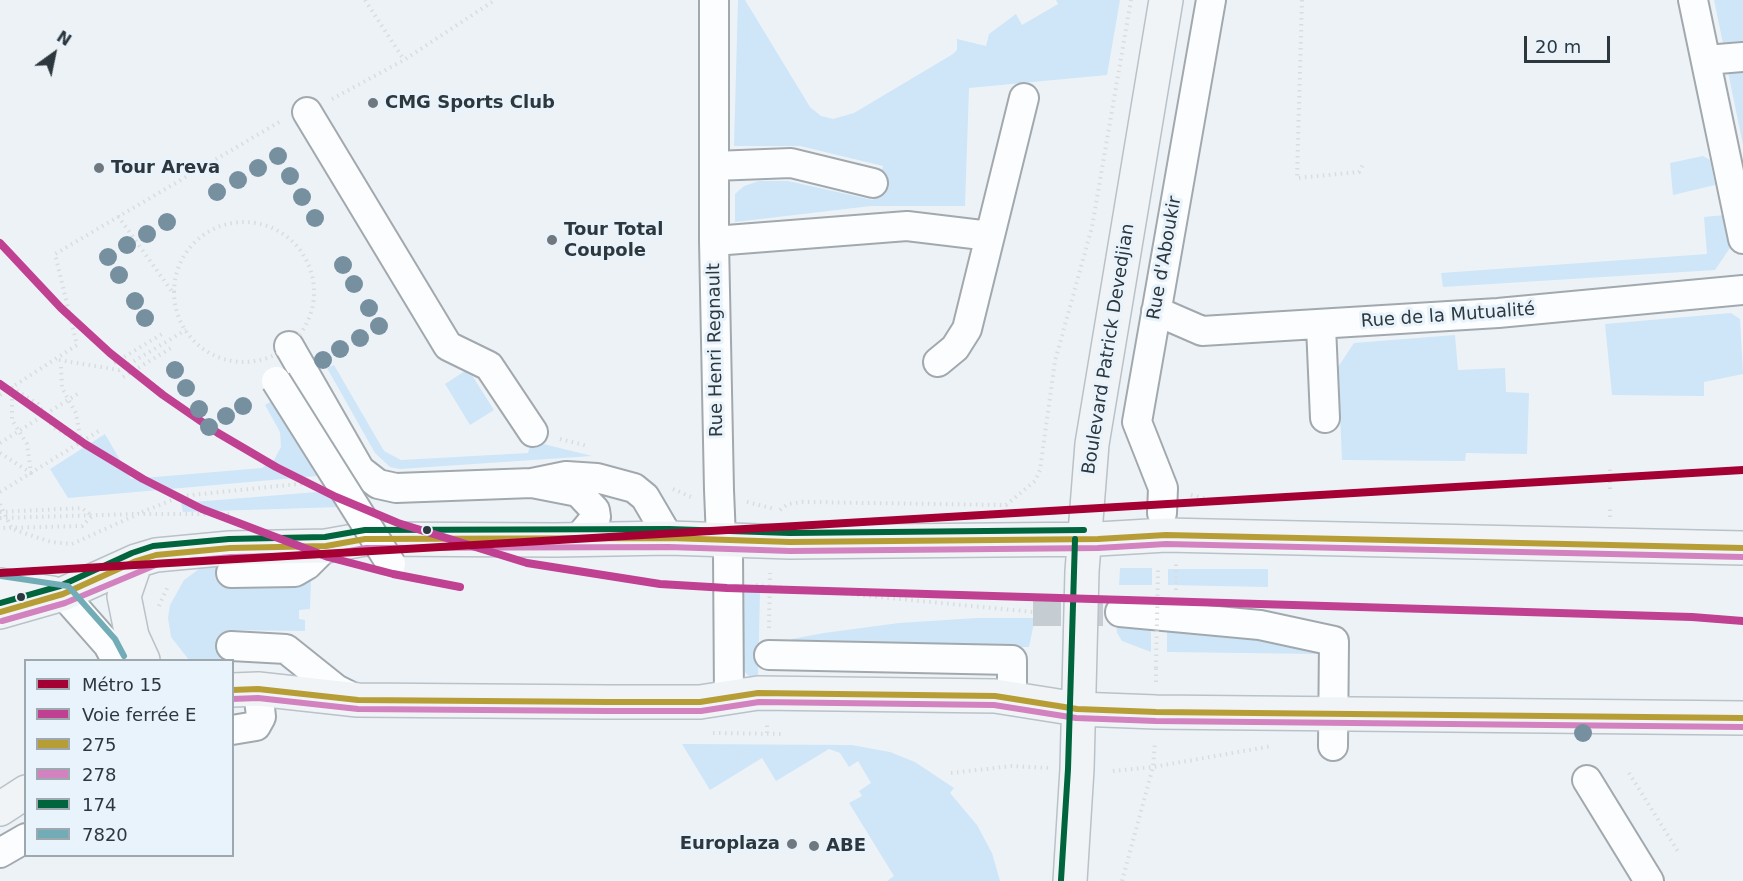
<!DOCTYPE html>
<meta charset="utf-8">
<style>
body{margin:0}
#map{position:relative;width:1743px;height:881px;overflow:hidden;background:#edf2f7;font-family:"DejaVu Sans",sans-serif}
canvas{display:block}
.legend{position:absolute;left:24px;top:659px;width:210px;height:198px;box-sizing:border-box;background:#e9f3fb;border:2px solid #9da8af;margin:0;padding:8px 10px;list-style:none;font-size:18px;color:#2c373e}
.legend li{display:flex;align-items:center;gap:12px;height:30px}
.legend b{width:30px;border:2px solid #9da8af}
.north{position:absolute;left:24px;top:24px;width:60px;height:60px;-webkit-text-stroke:4px #e9f3fb;paint-order:stroke;rotate:33deg;font-size:16px;font-weight:700;line-height:24px;text-align:center;color:#2c373e}
.north::after{content:'';display:block;margin:auto;width:21px;height:27px;background:#2c373e;clip-path:polygon(50% 0,100% 100%,50% 72%,0 100%)}
.scale{position:absolute;left:1524px;top:36px;width:86px;height:27px;box-sizing:border-box;border:3px solid #2c373e;border-top:0;padding-left:8px;font-size:18px;line-height:21px;white-space:nowrap;color:#2c373e;-webkit-text-stroke:4px #e9f3fb;paint-order:stroke}
</style>
<div id="map">
<canvas width="1743" height="881"></canvas>
<ul class="legend">
<li><b style="height:8px;background:#a50034"></b>Métro 15</li>
<li><b style="height:8px;background:#c04191"></b>Voie ferrée E</li>
<li><b style="height:8px;background:#b79d35"></b>275</li>
<li><b style="height:8px;background:#d282be"></b>278</li>
<li><b style="height:8px;background:#00643c"></b>174</li>
<li><b style="height:8px;background:#72acb6"></b>7820</li>
</ul>
<div class="north">N</div>
<div class="scale">20 m</div>
</div>
<script>
const c = document.querySelector('canvas').getContext('2d');
c.lineJoin = 'round';
function fill(path, color) { c.fillStyle = color; c.fill(path, 'evenodd'); }
const shape = rows => new Path2D(rows.map(r => 'M' + r).join(''));
function trace(path, color, width, dash) { c.strokeStyle = color; c.lineWidth = width; c.lineCap = dash ? 'butt' : 'round'; c.setLineDash(dash || []); c.stroke(path); }
function drawText(font, color, halo, rows, align = 'center') {
  c.font = font + ' "DejaVu Sans",sans-serif'; c.lineWidth = 6; c.setLineDash([]); c.textBaseline = 'middle'; c.strokeStyle = halo; c.fillStyle = color; for (const [text, x, y, turn = 0] of rows) {
    c.save(); c.translate(x, y); c.rotate((+turn || 0) * Math.PI / 180); c.textAlign = isNaN(turn) ? turn : align; if (halo) c.strokeText(text, 0, 0); c.fillText(text, 0, 0); c.restore();
  }
}
fill(shape([
 [738,0,745,0,810,107,821,116,833,119,854,113,953,54,957,50,957,39,986,46,989,34,1016,14,1022,25,1058,4,1056,0,1120,0,1107,75,969,88,965,206,871,206,735,222,735,194,744,186,759,181,788,181,873,200,883,166,800,146,734,146],
 [1714,0,1743,0,1743,51,1725,53],
 [1727,67,1743,67,1743,145],
 [1703,156,1710,160,1715,185,1673,195,1670,163],
 [1725,215,1730,248,1715,270,1443,287,1441,273,1707,254,1704,217],
 [1731,313,1740,319,1743,374,1704,382,1704,396,1612,395,1605,324],
 [1455,335,1458,370,1505,368,1506,392,1529,393,1527,454,1466,453,1465,461,1342,460,1338,367,1354,343],
 [334,365,384,451,401,460,528,453,531,441,592,456,400,469,390,467,375,453,327,368],
 [468,369,494,410,470,425,445,384],
 [275,399,317,470,317,476,68,498,50,469,105,434,131,479,262,468,274,460,281,447,280,432,265,405],
 [330,491,340,507,183,512,181,503],
 [215,564,303,581,311,580,310,609,299,610,299,619,305,620,305,631,231,630,231,656,221,656,220,660,189,660,171,637,168,618,170,605,184,580,199,569],
 [1120,568,1152,568,1152,585,1119,585],
 [1168,569,1268,569,1268,587,1168,585],
 [736,592,760,592,758,679,750,677,740,668],
 [977,618,1035,618,1029,647,1022,647,1022,650,792,647,792,639,824,633,899,623],
 [1116,619,1151,621,1151,652,1122,641,1117,633],
 [1167,622,1319,648,1319,654,1167,652],
 [682,744,852,745,890,752,915,762,954,788,950,793,977,825,992,853,1000,881,887,881,894,876,849,803,862,796,859,791,871,783,858,761,849,767,840,753,829,749,776,781,762,758,710,790]
]), '#cee6f8');
trace(shape([
 [1033,612,1120,612]
]), '#c6cdd2', 28, [28, 14]);
const minor = shape([
 [714,0,714,241,719,490,721,538,728,553,729,698],
 [1693,0,1743,239],
 [1706,60,1743,57],
 [307,112,448,346,489,366,533,432],
 [714,166,791,163,873,183],
 [714,241,907,226,990,236],
 [1156,311,1202,331,1498,313,1743,290],
 [1321,326,1325,418],
 [289,346,360,470,378,484,396,488,532,483],
 [938,362,955,348,967,329,1024,98],
 [1162,513,1163,488,1137,422,1211,0],
 [577,540,596,517,595,510,578,492,532,483,566,476,597,478,634,488,645,497,669,538],
 [231,573,295,572,307,565,326,546],
 [63,594,108,645,116,660],
 [1120,612,1260,625,1334,641,1333,746],
 [231,646,286,649,336,689,356,699],
 [769,655,1012,660,1012,683],
 [232,730,256,726,261,717,258,689],
 [1587,780,1649,881],
 [0,853,26,838]
]);
const major = shape([
 [136,561,124,596,132,636,143,660],
 [0,585,52,593],
 [0,612,63,594,136,561,156,555,230,548,326,546,365,539,556,540,669,538,790,542,1098,539,1166,535,1743,548],
 [232,690,258,689,358,700,606,702,700,702,758,693,995,696,1077,709,1156,712,1743,718],
 [0,809,26,792],
 [1070,881,1077,769,1082,571,1092,444,1166,0]
]);
trace(minor, '#a2a9ae', 32);
trace(major, '#b9c2c8', 36);
trace(shape([
 [365,0,404,60],
 [1302,0,1297,178,1359,172,1364,163],
 [332,99,404,60,495,0],
 [118,216,173,293],
 '174 292a70 70 0 1 1 140 0a70 70 0 1 1-140 0Z',
 [59,360,119,370,186,330],
 [114,363,162,334],
 [123,377,171,348],
 [0,395,77,345,55,254,281,121],
 [560,439,588,446],
 [0,443,79,393],
 [0,453,31,473,27,444,12,420,12,388,38,404,53,427,81,442,76,413,62,388,61,366],
 [673,489,691,497],
 [1610,489,1610,466],
 [0,492,102,429],
 [1191,495,1224,503],
 [747,502,775,509],
 [0,504,12,529,51,542,72,544,138,514,232,514],
 [780,510,788,504,802,502,1006,505,1035,481,1040,470,1055,361,1092,227,1131,0],
 [0,512,82,508,92,516,82,526,0,528],
 [142,512,182,496,308,483],
 [1610,517,1610,505],
 [0,518,135,514],
 [756,585,1033,612],
 [1176,590,1176,564],
 [159,606,168,586],
 [769,628,770,573],
 [1156,682,1156,668],
 [713,733,784,734],
 [767,733,767,723],
 [1113,771,1153,767,1272,746],
 [951,773,1012,766,1049,768],
 [1629,773,1679,853],
 [1122,881,1153,767,1155,742]
]), '#daddde', 4, [1.5, 4.5]);
trace(minor, '#fcfdfe', 28);
trace(major, '#f0f4f6', 33);
const minorBridge = shape([
 [276,381,391,564]
]);
trace(minorBridge, '#a2a9ae', 32, []);
trace(shape([
 [1156,668,1158,569]
]), '#daddde', 4, [1.5, 4.5]);
trace(minorBridge, '#fcfdfe', 28);
trace(shape([
 [0,612,63,594,136,561,156,555,230,548,326,546,365,539,669,538,790,542,1098,539,1166,535,1743,548],
 [232,690,258,689,358,700,606,702,700,702,758,693,995,696,1077,709,1156,712,1743,718]
]), '#b79d35', 6);
trace(shape([
 [2,621,65,603,158,564,231,557,327,555,366,548,669,547,790,551,1098,548,1166,544,1743,557],
 [232,699,258,698,358,709,606,711,701,711,759,702,994,705,1076,718,1156,721,1743,727]
]), '#d282be', 6);
trace(shape([
 [0,603,60,586,132,553,153,546,229,539,325,537,365,530,669,529,790,533,1084,530],
 [1061,880,1068,769,1075,539]
]), '#00643c', 6);
trace(shape([
 [1,576,68,586,115,639,124,656]
]), '#72acb6', 6);
trace(shape([
 [0,243,61,308,110,353,163,395,218,433,276,467,336,497,398,523,527,563,660,584,727,588,1692,617,1743,621],
 [0,384,85,444,143,479,202,509,328,557,393,574,460,587]
]), '#c04191', 8);
trace(shape([
 [0,573,1743,470]
]), '#a50034', 8);
c.fillStyle = '#7790a0';
for (const [x, y] of [
 [278,156],
 [258,168],
 [290,176],
 [238,180],
 [217,192],
 [302,197],
 [315,218],
 [167,222],
 [147,234],
 [127,245],
 [108,257],
 [343,265],
 [119,275],
 [354,284],
 [135,301],
 [369,308],
 [145,318],
 [379,326],
 [360,338],
 [340,349],
 [323,360],
 [175,370],
 [186,388],
 [243,406],
 [199,409],
 [226,416],
 [209,427],
 [1583,733]
]) { c.beginPath(); c.arc(x, y, 9, 0, 2 * Math.PI); c.fill(); }
for (const [x, y, r, color] of [
 [373,103,6,"#70787f"],
 [99,168,6,"#70787f"],
 [552,240,6,"#70787f"],
 [427,530,5,"#2c373e"],
 [21,597,5,"#2c373e"],
 [792,844,6,"#70787f"],
 [814,846,6,"#70787f"]
]) { const dot = new Path2D(); dot.arc(x, y, r, 0, 2 * Math.PI); c.fillStyle = color; c.fill(dot); trace(dot, '#e9f3fb', 2); }
drawText('bold 18px', '#2c373e', '#e9f3fb', [
 ["CMG Sports Club",385,103],
 ["Tour Areva",111,168],
 ["Tour Total",564,230],
 ["Coupole",564,251],
 ["Europlaza",780,844,"right"],
 ["ABE",826,846]
], 'left');
drawText('18px', '#2c373e', '#e9f3fb', [
 ["Rue d'Aboukir",1165,258,-80],
 ["Rue de la Mutualité",1448,316,-4],
 ["Boulevard Patrick Devedjian",1109,349,-81],
 ["Rue Henri Regnault",716,350,-91]
]);
</script>
